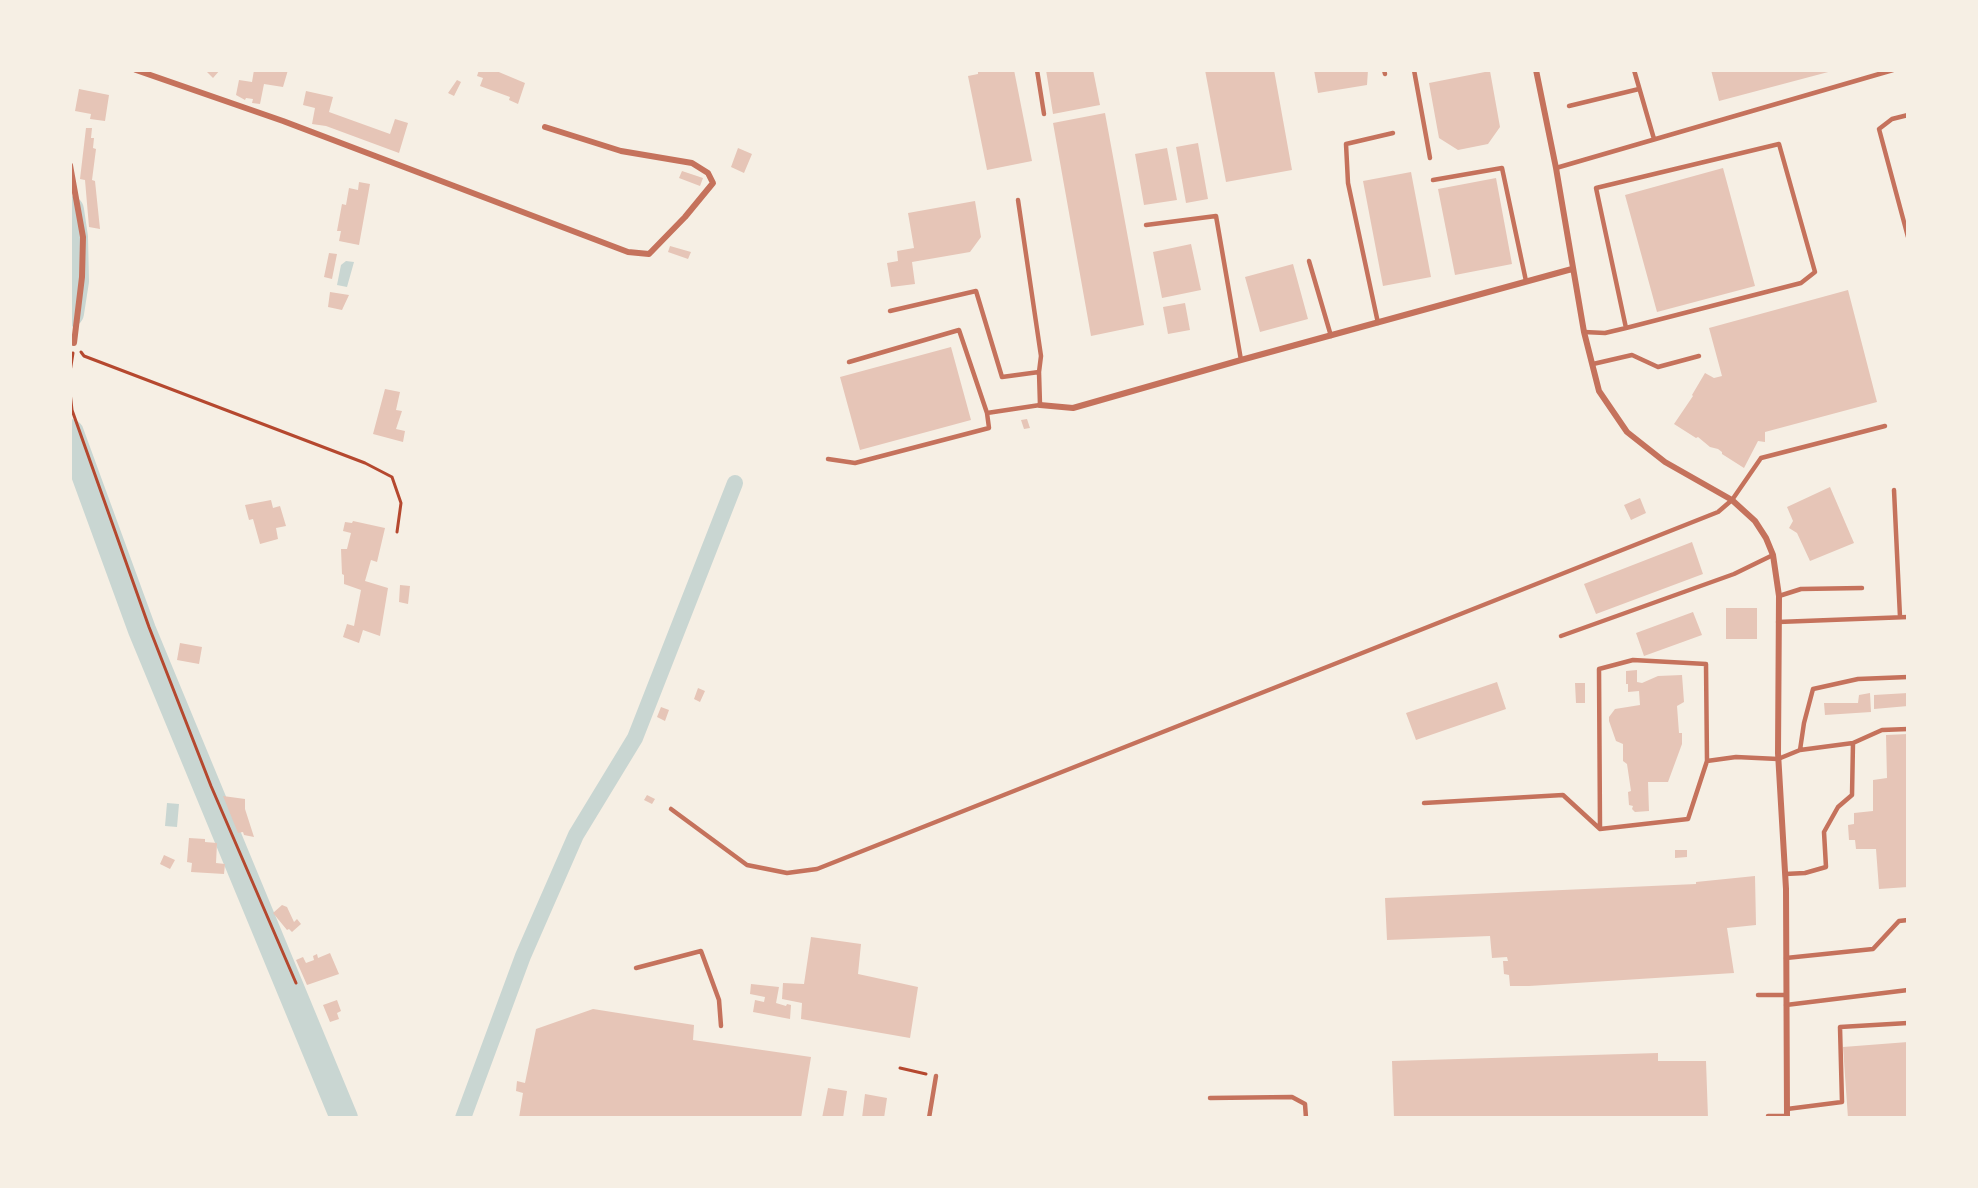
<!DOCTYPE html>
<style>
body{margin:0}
#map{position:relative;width:1978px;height:1188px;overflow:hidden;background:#f6efe4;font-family:"PT Sans Narrow",sans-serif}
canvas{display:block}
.frame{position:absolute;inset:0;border:72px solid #f6efe4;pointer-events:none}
</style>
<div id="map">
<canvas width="1978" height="1188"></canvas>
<div class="frame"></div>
</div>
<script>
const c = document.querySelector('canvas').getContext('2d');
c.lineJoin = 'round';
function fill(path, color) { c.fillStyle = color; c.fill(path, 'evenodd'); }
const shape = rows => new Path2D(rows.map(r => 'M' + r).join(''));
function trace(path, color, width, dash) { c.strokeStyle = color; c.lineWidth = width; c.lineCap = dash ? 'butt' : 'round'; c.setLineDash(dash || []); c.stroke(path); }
fill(shape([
 [346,261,354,262,347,287,337,285,341,265],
 [167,803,179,804,177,827,165,826]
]), '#c9d6d2');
trace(shape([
 [463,1118,523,956,576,835,635,738,735,483]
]), '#c9d6d2', 16);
trace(shape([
 [70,210,74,237,75,281,70,313],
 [70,433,142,630,344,1118]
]), '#c9d6d2', 28);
fill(shape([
 [205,70,220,70,213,78],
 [254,70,288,70,283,87,264,84,260,104,252,103,253,99,246,98,245,100,236,95,239,80,252,82],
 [479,70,494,70,525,83,518,104,509,100,510,97,480,86,483,78,477,76],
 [978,70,1014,70,1032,161,987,170,968,76,978,74],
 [1046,70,1093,70,1100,105,1053,114],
 [1205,70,1274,70,1292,170,1226,182],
 [1314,70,1368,70,1367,85,1318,93],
 [1711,70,1832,70,1832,71,1719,101],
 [1490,71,1500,127,1488,144,1458,150,1439,138,1429,83],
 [457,80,461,82,454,96,448,93],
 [79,89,109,95,105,121,90,119,91,114,75,111],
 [306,91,333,97,329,112,390,134,395,119,408,123,399,153,326,126,312,124,315,108,303,105],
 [1105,113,1144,325,1091,336,1053,123],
 [86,128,92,128,91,138,94,138,93,148,96,149,92,180,95,181,100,229,89,227,85,180,80,179],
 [1198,143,1208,199,1186,203,1176,147],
 [738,148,752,154,744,173,731,167],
 [1167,148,1177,200,1144,205,1135,154],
 [1723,168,1755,286,1657,312,1625,195],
 [682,171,703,178,700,186,679,178],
 [1411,172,1431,277,1383,286,1363,181],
 [1496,178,1512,264,1455,275,1438,189],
 [359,182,370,184,359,245,339,241,341,231,337,231,342,204,346,205,349,188,358,190],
 [975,201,981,237,970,252,912,262,915,284,891,287,887,263,898,261,897,251,914,248,908,213],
 [1191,244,1201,290,1162,298,1153,252],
 [670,246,691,252,688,259,668,252],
 [329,253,337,254,332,279,324,277],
 [1293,264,1308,319,1260,332,1245,277],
 [1848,290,1877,402,1765,432,1765,442,1758,441,1744,468,1722,454,1722,452,1718,449,1710,447,1698,437,1696,438,1674,424,1693,396,1692,395,1705,373,1714,378,1722,376,1709,328],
 [330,292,349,295,342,310,328,307],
 [1185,303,1190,330,1168,334,1163,307],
 [951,347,971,420,860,450,840,377],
 [385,389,400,392,396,410,402,411,396,429,405,431,403,442,373,434],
 [1027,419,1030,428,1024,429,1021,420],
 [1830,487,1854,543,1810,561,1797,533,1789,528,1793,521,1787,507],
 [1640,498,1646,513,1631,520,1624,505],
 [271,500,273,508,280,506,286,526,276,528,278,539,260,544,253,519,249,520,245,505],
 [353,521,385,528,377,562,371,560,365,581,388,588,380,636,363,630,359,643,343,637,347,624,354,626,361,590,344,584,344,575,342,574,341,549,347,549,351,533,343,531,345,522,352,523],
 [1692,542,1703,574,1596,614,1584,584],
 [400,585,410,586,408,604,399,602],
 [1726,608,1757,608,1757,639,1726,639],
 [1693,612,1702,635,1644,656,1636,633],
 [180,643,202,647,199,664,177,660],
 [1637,670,1637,682,1642,683,1658,676,1682,675,1684,702,1677,706,1679,733,1682,733,1682,744,1668,782,1648,782,1649,811,1635,812,1632,809,1633,806,1629,805,1628,792,1631,791,1627,764,1623,761,1623,744,1616,741,1609,721,1609,717,1615,709,1640,705,1639,691,1628,692,1628,684,1626,684,1626,671],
 [1497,682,1506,709,1416,740,1406,713],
 [1575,683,1585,683,1585,703,1576,703],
 [698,688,705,691,700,702,694,699],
 [1870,693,1871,712,1825,715,1824,703,1858,703,1859,695],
 [1908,693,1908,706,1874,709,1874,695],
 [661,707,669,710,665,721,657,717],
 [1908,734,1908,887,1879,889,1876,849,1856,849,1855,840,1849,840,1848,825,1854,824,1854,813,1873,811,1873,780,1887,778,1886,735],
 [647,795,655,799,652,804,644,800],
 [223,796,245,799,245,809,254,837,244,835,243,832,238,833],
 [189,838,205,839,205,842,217,843,216,863,225,864,224,874,191,872,192,863,187,862],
 [1675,850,1687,850,1687,857,1675,858],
 [164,855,175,860,170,869,160,864],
 [1755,876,1756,925,1727,928,1734,973,1529,986,1510,986,1509,975,1504,974,1503,961,1508,961,1507,957,1492,958,1490,936,1387,940,1385,898,1696,884,1696,882],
 [282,905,287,907,294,922,297,919,301,924,292,932,289,929,287,930,273,913],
 [811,937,861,944,858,974,918,987,910,1038,801,1019,802,1003,782,999,783,983,804,984],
 [330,953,339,974,307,985,296,960,303,957,306,963,314,960,313,956,317,954,318,958],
 [751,984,779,987,776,1003,786,1006,787,1004,791,1005,790,1019,753,1012,755,1000,764,1002,765,997,750,994],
 [337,1000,341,1011,337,1013,339,1019,330,1022,323,1005],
 [593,1009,694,1025,693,1040,811,1057,801,1118,519,1118,523,1093,516,1091,517,1081,525,1083,536,1029],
 [1908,1042,1908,1118,1848,1118,1843,1047],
 [1658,1053,1658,1061,1706,1061,1708,1118,1394,1118,1392,1061],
 [828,1088,847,1091,843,1118,822,1118],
 [865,1094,887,1098,884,1118,862,1118]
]), '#e6c5b7');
trace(shape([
 [81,352,84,356,365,463,392,477,401,503,397,532],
 [70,372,73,353],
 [70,392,72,410,149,627,211,786,296,983],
 [900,1068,926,1074]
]), '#b5482f', 3);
trace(shape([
 [1037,70,1044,114],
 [1384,70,1385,74],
 [1414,70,1430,158],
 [1634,70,1654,139],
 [1569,106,1639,89],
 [1908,115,1892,119,1879,129,1908,237],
 [1556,168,1893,70],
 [1433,180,1502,168,1526,281],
 [1018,200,1041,356,1039,372],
 [1146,225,1216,216,1241,360],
 [1309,261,1331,336],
 [1378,323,1348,183,1346,144,1393,133],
 [1584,332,1605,333,1626,328,1801,283,1815,272,1779,144,1596,188,1626,328],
 [849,362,959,330,987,413],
 [1593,364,1632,355,1658,367,1699,356],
 [828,459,855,463,989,428,987,413,1040,405,1039,372,1002,377,976,291,890,311],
 [1894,490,1900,617],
 [1779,596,1801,589,1862,588],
 [1778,622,1908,617],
 [1561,636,1734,574,1773,555],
 [1853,743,1882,730,1908,729],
 [1424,803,1563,795,1600,829,1688,819,1707,761,1736,757,1778,759,1800,750,1804,723,1813,689,1858,679,1908,677],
 [671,809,747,865,787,873,817,869,1718,512,1732,500,1761,458,1885,426],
 [1600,829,1599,669,1633,660,1706,664,1707,761],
 [1785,874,1805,873,1826,867,1824,832,1838,807,1852,795,1853,743,1800,750],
 [1786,958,1873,949,1899,921,1908,920],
 [636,968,701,951,719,1000,721,1026],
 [1758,995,1786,995],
 [1786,1005,1908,990],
 [1210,1098,1292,1097,1305,1104,1306,1118],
 [1787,1109,1842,1102,1840,1027,1908,1023],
 [1768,1116,1787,1116],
 [929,1118,936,1076]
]), '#c5725c', 4.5);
trace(shape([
 [136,70,283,121,628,252,649,254,685,217,713,183,708,173,692,163,621,151,545,127],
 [1536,70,1556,168,1584,332,1599,391,1627,432,1665,462,1732,500,1755,521,1766,538,1773,555,1779,596,1778,753,1786,889,1787,1118],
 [70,165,83,237,82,277,74,343],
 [1040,405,1073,408,1241,360,1572,269]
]), '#c5725c', 6);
</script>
